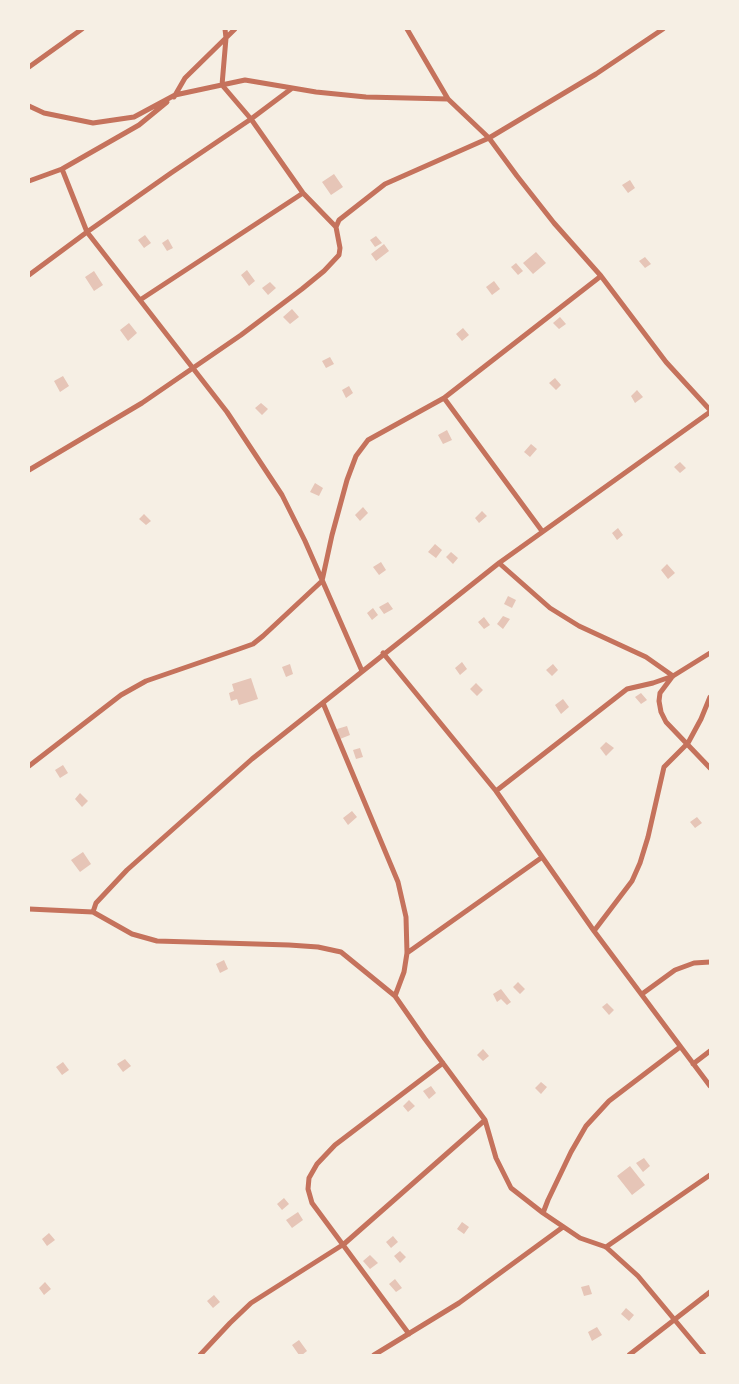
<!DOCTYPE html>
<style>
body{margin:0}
#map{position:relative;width:739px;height:1384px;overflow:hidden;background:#f6efe4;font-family:"IBM Plex Serif",serif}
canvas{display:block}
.frame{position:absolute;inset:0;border:30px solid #f6efe4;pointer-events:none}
</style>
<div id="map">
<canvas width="739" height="1384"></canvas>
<div class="frame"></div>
</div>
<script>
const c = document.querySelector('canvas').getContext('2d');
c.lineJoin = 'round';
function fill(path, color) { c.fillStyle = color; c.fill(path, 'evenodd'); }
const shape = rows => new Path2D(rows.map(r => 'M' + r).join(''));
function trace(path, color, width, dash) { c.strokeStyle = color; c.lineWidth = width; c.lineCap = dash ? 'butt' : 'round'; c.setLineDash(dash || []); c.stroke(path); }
fill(shape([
 [334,174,343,187,331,195,322,182],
 [630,180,635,188,628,193,622,185],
 [145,235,151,243,144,248,138,240],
 [376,236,382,243,375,247,370,240],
 [168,239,173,248,167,251,162,243],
 [384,244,389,251,376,261,371,254],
 [536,252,546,263,533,274,523,263],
 [645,257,651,264,645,268,639,261],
 [516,263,523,271,518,275,511,267],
 [247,270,255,281,249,286,241,275],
 [94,271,103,285,94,291,85,277],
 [494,281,500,289,492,295,486,287],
 [270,282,276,288,268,295,262,288],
 [292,309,299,317,290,324,283,317],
 [560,317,566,324,559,329,553,323],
 [129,323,137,333,128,341,120,330],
 [463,328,469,335,462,341,456,334],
 [330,357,334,364,326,368,322,361],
 [63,376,69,386,60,392,54,381],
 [555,378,561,385,556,390,549,383],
 [349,386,353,393,346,398,342,390],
 [637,390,643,397,635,403,631,396],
 [261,403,268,409,262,415,255,408],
 [447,430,452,440,443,444,438,435],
 [531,444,537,449,530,457,524,452],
 [680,462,686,468,680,473,674,467],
 [315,483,323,488,319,496,310,492],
 [363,507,368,513,360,521,355,515],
 [482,511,487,516,479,523,475,518],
 [144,514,151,521,146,525,139,519],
 [618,528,623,535,617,540,612,533],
 [435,544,442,550,436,558,428,552],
 [451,552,458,558,453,564,446,557],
 [381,562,386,570,379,575,373,567],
 [667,564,675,573,668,579,661,570],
 [508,596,516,600,512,608,504,604],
 [388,602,393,609,384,614,379,607],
 [373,608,378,615,372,620,367,613],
 [503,616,510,619,503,629,497,624],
 [484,617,490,625,484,629,478,622],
 [462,662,467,669,460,675,455,668],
 [290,664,293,674,286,677,282,667],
 [553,664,558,670,552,676,546,670],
 [251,678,258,699,239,705,237,699,231,701,229,693,234,691,232,684],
 [476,683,483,690,477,696,470,689],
 [641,693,647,700,641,704,635,697],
 [563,699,569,707,561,714,555,705],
 [347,726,350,735,340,739,337,729],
 [606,742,614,748,606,756,600,748],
 [360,748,363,757,356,759,353,750],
 [63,765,68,773,60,778,55,770],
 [80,793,88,801,82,807,75,799],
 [352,811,357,817,348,825,343,818],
 [697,817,702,823,695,828,690,822],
 [83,852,91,864,80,872,71,860],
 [224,960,228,969,220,973,216,964],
 [518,982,525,989,520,994,513,987],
 [501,989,511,1002,507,1005,501,999,497,1002,493,994],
 [607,1003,614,1010,609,1015,602,1007],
 [483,1049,489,1056,483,1061,477,1055],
 [125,1059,131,1066,123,1072,117,1064],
 [63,1062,69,1070,62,1075,56,1067],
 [541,1082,547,1087,541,1094,535,1088],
 [431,1086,436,1093,429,1099,423,1091],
 [409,1100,415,1106,408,1112,403,1106],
 [644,1158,650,1166,643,1172,636,1163],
 [630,1166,645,1185,632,1195,617,1176],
 [284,1198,289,1204,282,1210,277,1204],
 [298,1212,303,1220,292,1228,286,1220],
 [462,1222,469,1227,464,1234,457,1229],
 [49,1233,55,1240,47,1246,42,1239],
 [393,1236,398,1242,391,1248,386,1242],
 [400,1251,406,1257,400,1263,394,1256],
 [370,1255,378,1263,370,1269,363,1261],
 [395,1279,402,1288,396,1292,389,1284],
 [45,1282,51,1289,44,1295,39,1288],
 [589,1285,592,1294,584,1296,581,1287],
 [214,1295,220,1302,213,1308,207,1301],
 [626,1308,634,1315,629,1321,621,1314],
 [597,1327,602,1335,592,1341,588,1332],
 [299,1340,307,1351,302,1355,299,1355,292,1345]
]), '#e6c5b7');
trace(shape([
 [225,29,226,38,222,85,251,119,303,193,336,227],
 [407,29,448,99,489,138,517,176,554,223,601,276,666,362,710,410],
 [29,67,82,29],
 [174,97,185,78,235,29],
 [29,106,44,113,93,123,134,117,175,95,245,80,316,92,366,97,448,99],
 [62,169,87,232,227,412,282,495,305,541,362,671],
 [29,181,62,169,139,125,167,102],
 [29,275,87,232,171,173,251,119,291,89],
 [140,300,303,193],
 [444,398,542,531],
 [29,470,142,403,241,335,302,289,324,271,339,255,340,248,336,227,339,220,385,184,489,138,596,74,663,29],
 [499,563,550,608,579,626,646,657,673,676],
 [383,653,496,791,594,931,710,1086],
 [672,677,660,693,659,701,661,712,666,722,710,768],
 [323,703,398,882,406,917,407,953,404,972,395,996],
 [29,766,121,695,146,681,239,649,253,644,263,636,322,581,332,535,347,480,356,456,368,440,444,398,601,276],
 [496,791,627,689,653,683,673,676,710,653],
 [29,909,93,912,132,934,157,941,289,945,318,947,341,952,395,996,425,1039,485,1120,496,1158,511,1188,543,1213,580,1238,606,1247,638,1276,704,1355],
 [93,912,96,903,127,870,252,759,499,563,710,412],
 [594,931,632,881,640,863,648,837,664,767,688,743,701,719,710,697],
 [407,953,541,858],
 [642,994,675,970,694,963,710,962],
 [693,1064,710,1051],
 [543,1213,548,1200,571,1152,586,1126,609,1101,680,1047],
 [606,1247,710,1175],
 [409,1334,312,1203,308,1189,309,1178,317,1164,335,1145,443,1063],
 [200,1355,230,1323,251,1303,344,1244,485,1120],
 [374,1355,459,1303,563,1227],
 [629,1355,710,1292]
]), '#c5725c', 5);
</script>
